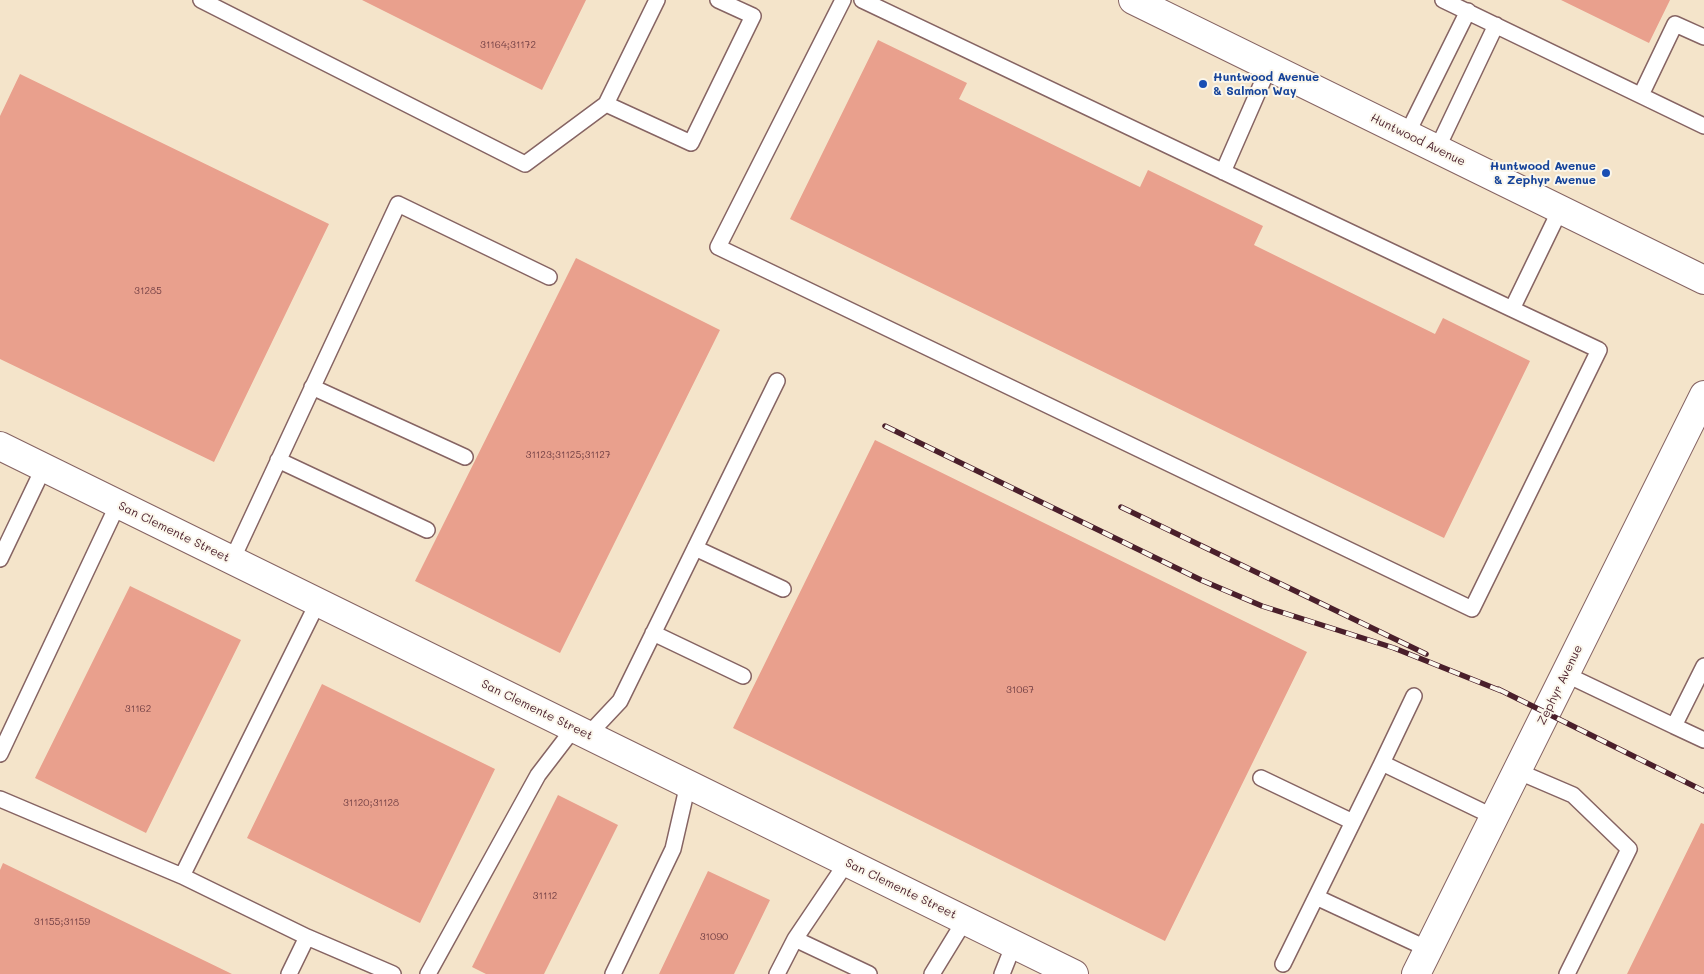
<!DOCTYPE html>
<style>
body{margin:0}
canvas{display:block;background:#f4e4ca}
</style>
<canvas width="1704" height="974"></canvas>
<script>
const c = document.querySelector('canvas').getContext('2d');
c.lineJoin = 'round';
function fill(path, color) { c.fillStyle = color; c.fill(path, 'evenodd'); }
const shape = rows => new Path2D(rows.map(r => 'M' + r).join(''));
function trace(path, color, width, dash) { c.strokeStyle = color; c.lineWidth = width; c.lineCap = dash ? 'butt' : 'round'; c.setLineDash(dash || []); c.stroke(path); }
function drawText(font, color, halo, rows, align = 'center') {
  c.font = font + ' Mali,sans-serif'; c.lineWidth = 4; c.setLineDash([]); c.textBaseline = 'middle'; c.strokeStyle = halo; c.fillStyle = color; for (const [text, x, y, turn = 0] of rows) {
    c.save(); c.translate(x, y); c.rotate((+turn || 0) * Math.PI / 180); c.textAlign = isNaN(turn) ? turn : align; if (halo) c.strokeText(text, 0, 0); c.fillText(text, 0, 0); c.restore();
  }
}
fill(shape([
 [362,0,586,0,542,90],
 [1561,0,1670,0,1649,43],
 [878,40,967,83,959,99,1140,187,1148,170,1263,226,1254,245,1435,334,1443,318,1530,361,1444,538,790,219],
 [20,74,329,224,214,462,0,359,0,116],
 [576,258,720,330,560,653,415,581],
 [875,440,1307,652,1165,941,733,728],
 [130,586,241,640,146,833,35,778],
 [322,684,495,769,420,923,247,838],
 [558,795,618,825,544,974,486,974,472,967],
 [1701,823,1704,824,1704,974,1627,974],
 [3,863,232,974,0,974,0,870],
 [708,871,770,900,734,974,659,974]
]), '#e9a08d');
const lane = shape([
 [201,0,525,164,606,104,657,0],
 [843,0,718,247,1472,609,1599,350,1512,309,1560,210],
 [862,0,1512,309],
 [1443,0,1704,126],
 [1641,95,1675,24,1704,37],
 [606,104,691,143,753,16,718,0],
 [1407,134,1468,11],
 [1437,149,1496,25],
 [1223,172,1269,67],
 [312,387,465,457],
 [278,460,427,530],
 [695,548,783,589],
 [0,559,44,467],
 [232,560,398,204,549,277],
 [653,633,743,676],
 [1704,666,1674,726,1704,740],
 [1565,674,1674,726],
 [588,735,620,701,777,381],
 [0,754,118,504],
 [1382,763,1414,696],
 [1517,771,1573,795,1629,849,1567,974],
 [1261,778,1353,822],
 [0,799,182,876],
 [847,862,795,939,869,974],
 [1316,897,1428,949],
 [307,937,182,876,318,602],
 [1283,964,1382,763,1494,817],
 [289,974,307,937,393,974],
 [428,974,538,775,574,728],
 [613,974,673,849,688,784],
 [777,974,795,939],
 [932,974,965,920],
 [1002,974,1014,944]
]);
const street = shape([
 [0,446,1074,974],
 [1416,974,1704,395]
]);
const secondary = shape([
 [1133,0,1704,280]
]);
trace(lane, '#866463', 18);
trace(street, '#866463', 30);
trace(secondary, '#866463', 30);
trace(lane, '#fff', 15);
trace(street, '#fff', 28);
trace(secondary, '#fff', 28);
const rail = shape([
 [885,426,1201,580,1262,606,1394,648,1504,692],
 [1121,507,1426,654],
 [1498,689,1704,791]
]);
trace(rail, '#4a1f2b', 5.5);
trace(rail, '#fbf7ec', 4, [11]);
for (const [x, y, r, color] of [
 [1203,84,5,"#1a4fb4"],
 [1606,173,5,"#1a4fb4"]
]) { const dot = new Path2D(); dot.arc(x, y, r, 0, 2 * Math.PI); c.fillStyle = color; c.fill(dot); trace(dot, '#fbf7ec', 2); }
drawText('10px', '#723f44', null, [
 ["31164;31172",508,45],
 ["31285",148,291],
 ["31123;31125;31127",568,455],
 ["31067",1020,690],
 ["31162",138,709],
 ["31120;31128",371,803],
 ["31112",545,896],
 ["31155;31159",62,922],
 ["31090",714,937]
]);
drawText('bold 12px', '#164399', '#fbf7ec', [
 ["Huntwood Avenue",1213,77],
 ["& Salmon Way",1213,91],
 ["Huntwood Avenue",1596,166,"right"],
 ["& Zephyr Avenue",1596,180,"right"]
], 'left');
drawText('12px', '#4a1f2b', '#fbf7ec', [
 ["Huntwood Avenue",1418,140,26],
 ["San Clemente Street",174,532,26],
 ["Zephyr Avenue",1560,685,-64],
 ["San Clemente Street",537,710,26],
 ["San Clemente Street",901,889,26]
]);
</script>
